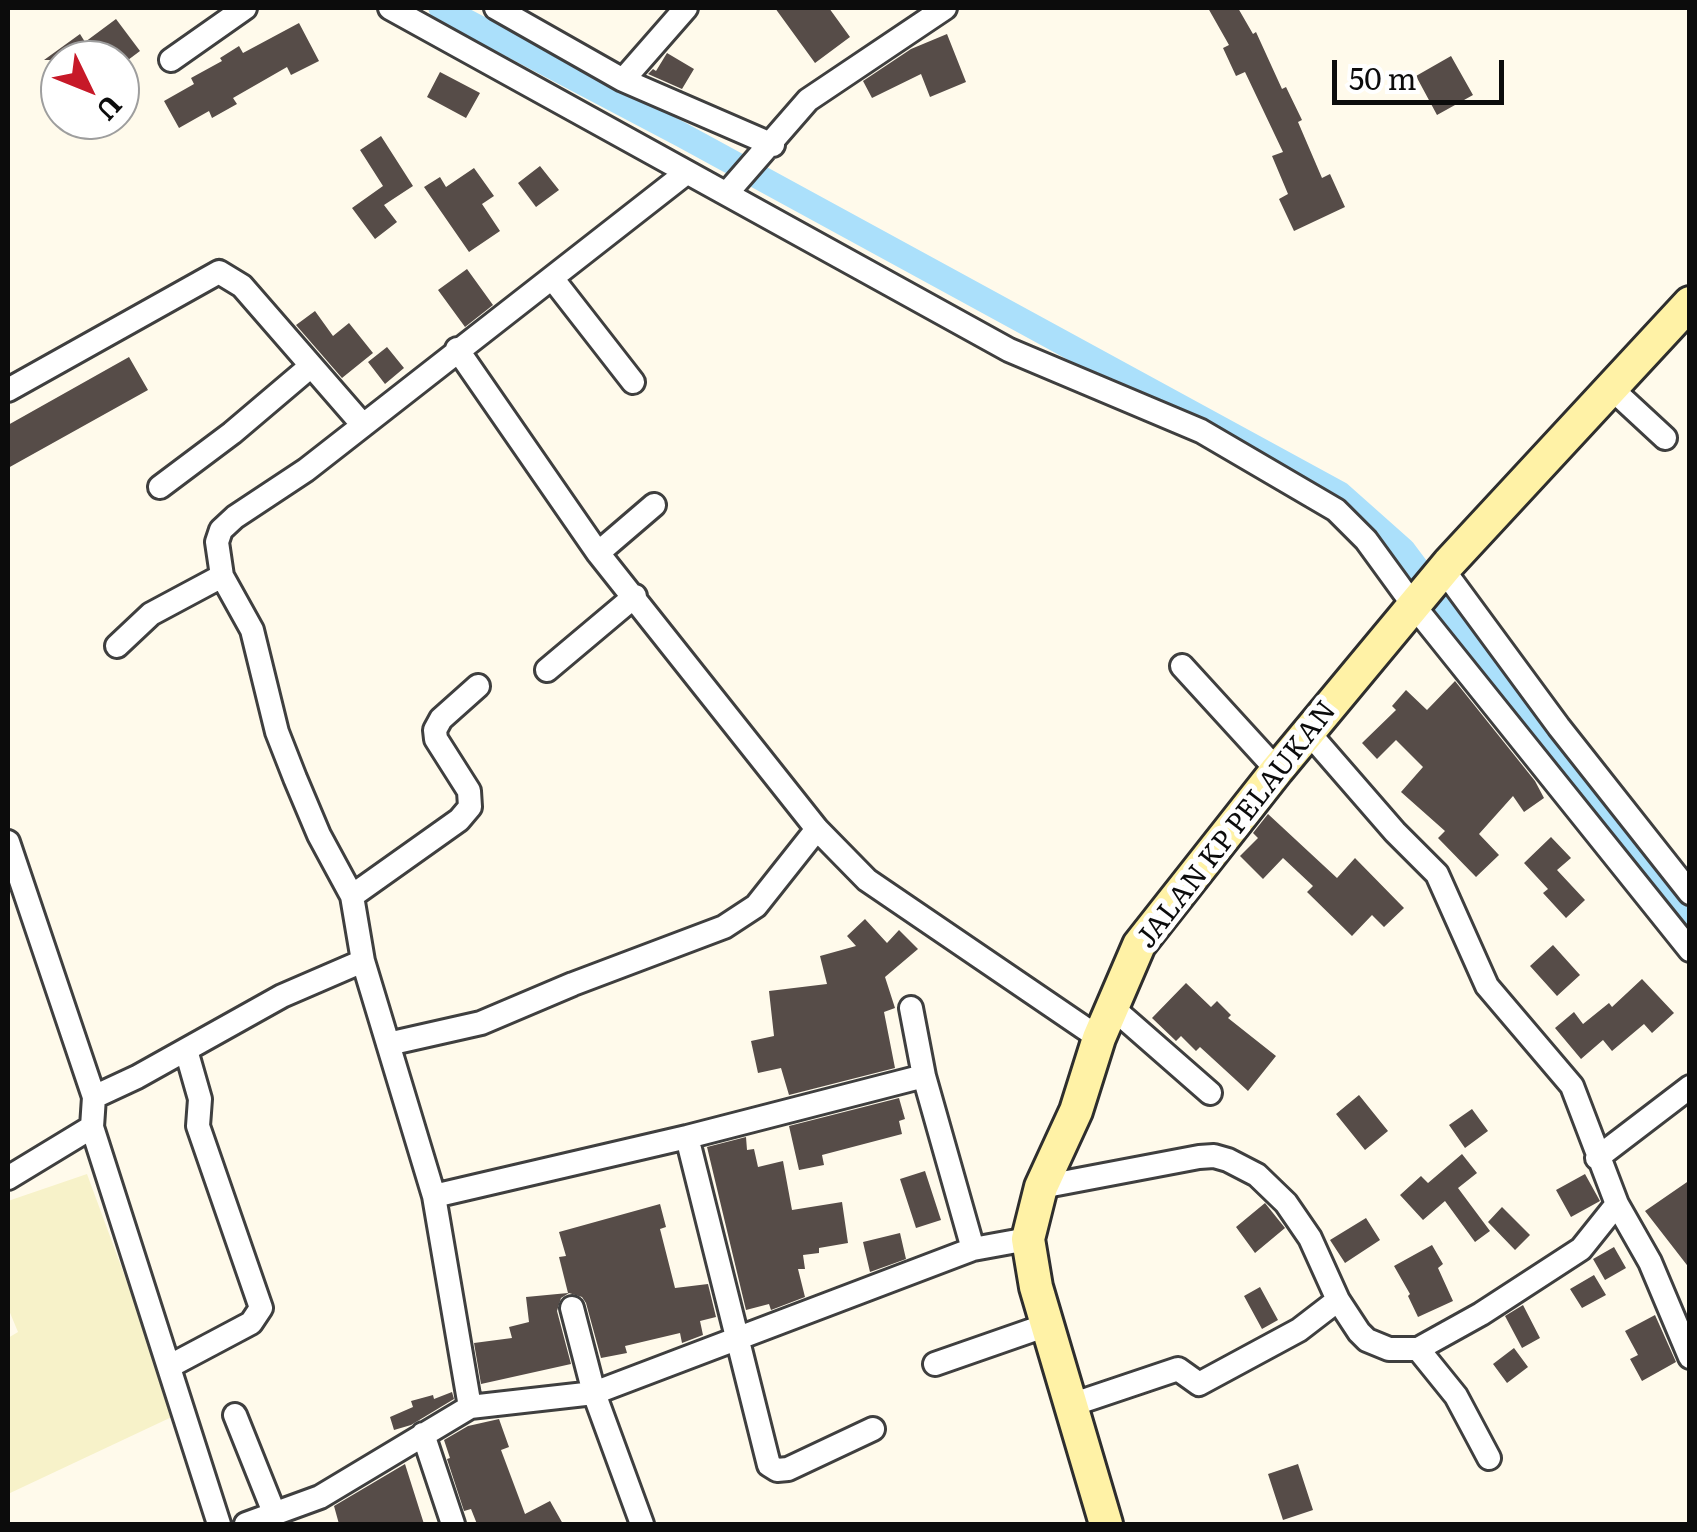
<!DOCTYPE html>
<style>
body{margin:0}
#map{position:relative;width:1697px;height:1532px;overflow:hidden;background:#fffaeb;font-family:Literata,serif}
canvas{display:block}
.frame{position:absolute;inset:0;border:10px solid #0c0c0c;pointer-events:none}
.north{position:absolute;left:40px;top:40px;width:100px;height:100px;box-sizing:border-box;background:#fff;border:2px solid #9e9e9e;border-radius:50%;rotate:133deg;font-size:28px;font-weight:700;line-height:40px;text-align:center;color:#0c0c0c}
.north::after{content:'';display:block;margin:auto;width:35px;height:45px;background:#c71928;clip-path:polygon(50% 0,100% 100%,50% 72%,0 100%)}
.scale{position:absolute;left:1332px;top:60px;width:172px;height:45px;box-sizing:border-box;border:5px solid #0c0c0c;border-top:0;padding-left:12px;font-size:30px;line-height:35px;white-space:nowrap;color:#0c0c0c;-webkit-text-stroke:8px #fff;paint-order:stroke}
</style>
<div id="map">
<canvas width="1697" height="1532"></canvas>
<div class="frame"></div>
<div class="north">U</div>
<div class="scale">50 m</div>
</div>
<script>
const c = document.querySelector('canvas').getContext('2d');
c.lineJoin = 'round';
function fill(path, color) { c.fillStyle = color; c.fill(path, 'evenodd'); }
const shape = rows => new Path2D(rows.map(r => 'M' + r).join(''));
function trace(path, color, width, dash) { c.strokeStyle = color; c.lineWidth = width; c.lineCap = dash ? 'butt' : 'round'; c.setLineDash(dash || []); c.stroke(path); }
function drawText(font, color, halo, rows, align = 'center') {
  c.font = font + ' Literata,serif'; c.lineWidth = 10; c.setLineDash([]); c.textBaseline = 'middle'; c.strokeStyle = halo; c.fillStyle = color; for (const [text, x, y, turn = 0] of rows) {
    c.save(); c.translate(x, y); c.rotate((+turn || 0) * Math.PI / 180); c.textAlign = isNaN(turn) ? turn : align; if (halo) c.strokeText(text, 0, 0); c.fillText(text, 0, 0); c.restore();
  }
}
fill(shape([
 [87,1174,176,1415,8,1494,8,1338,18,1332,8,1308,8,1201]
]), '#f7f2c9');
trace(shape([
 [441,8,682,135,1340,494,1403,550,1507,689,1690,920]
]), '#abe0fb', 25);
fill(shape([
 [775,8,829,8,850,37,815,63],
 [1208,8,1238,8,1253,34,1256,32,1282,89,1286,87,1302,120,1298,122,1322,178,1330,174,1345,207,1294,231,1279,199,1288,194,1272,156,1283,152,1245,72,1236,76,1223,48,1229,45],
 [116,19,140,51,128,60,44,60,80,34,85,42],
 [299,23,319,61,291,75,287,67,233,98,237,104,212,118,209,111,179,128,164,101,194,84,191,78,222,61,220,58,239,46,243,53],
 [947,34,966,82,930,97,921,74,872,98,863,81,911,49],
 [667,53,694,69,682,89,648,74,653,69,656,71],
 [1451,56,1473,95,1437,115,1416,76],
 [440,72,480,93,466,118,427,97],
 [381,136,413,186,384,205,397,222,375,239,352,208,383,186,360,150],
 [540,166,559,190,536,207,518,183],
 [474,168,494,196,482,204,500,231,469,252,424,187,440,177,446,187],
 [467,269,493,305,465,327,438,290],
 [315,311,333,336,349,323,373,353,342,378,296,325],
 [387,347,404,368,385,384,368,362],
 [129,357,148,390,8,468,8,425],
 [1455,681,1535,781,1544,798,1524,812,1513,796,1479,834,1499,855,1476,877,1438,838,1445,831,1401,792,1423,767,1396,740,1377,759,1362,743,1396,710,1392,706,1406,690,1427,710],
 [1268,814,1337,878,1355,858,1404,908,1384,927,1372,915,1352,936,1307,892,1313,886,1283,858,1263,879,1240,856,1258,838,1253,833],
 [1551,837,1571,858,1557,870,1585,900,1566,918,1543,893,1548,889,1524,863],
 [865,919,887,943,899,930,918,949,885,977,895,1008,884,1012,895,1068,789,1095,781,1068,758,1073,751,1041,774,1036,769,991,827,984,820,956,856,946,847,936],
 [1553,945,1580,975,1557,996,1530,966],
 [1642,979,1674,1013,1652,1033,1644,1024,1612,1051,1603,1040,1581,1059,1555,1028,1574,1012,1583,1024,1609,1003,1612,1007],
 [1186,983,1211,1007,1217,1001,1231,1015,1228,1018,1276,1056,1248,1091,1200,1047,1196,1051,1181,1036,1176,1041,1152,1018],
 [1359,1095,1388,1131,1365,1150,1336,1114],
 [899,1098,905,1119,899,1121,902,1134,822,1155,824,1165,799,1170,789,1126],
 [1472,1109,1488,1131,1465,1148,1449,1125],
 [746,1137,747,1150,754,1149,758,1167,783,1161,792,1210,842,1202,848,1243,819,1248,819,1253,803,1255,805,1269,798,1269,805,1297,771,1310,769,1304,746,1310,707,1147],
 [1462,1154,1477,1173,1458,1188,1490,1231,1475,1242,1445,1201,1423,1220,1400,1195,1421,1176,1428,1183],
 [925,1171,941,1220,916,1228,900,1179],
 [1585,1174,1600,1201,1571,1217,1556,1190],
 [1690,1180,1690,1269,1645,1211],
 [1265,1203,1285,1228,1255,1253,1236,1227],
 [660,1204,666,1227,660,1229,675,1288,708,1284,716,1317,700,1321,703,1335,682,1343,680,1333,625,1346,627,1353,601,1358,586,1303,582,1297,569,1293,561,1298,557,1311,571,1364,481,1384,474,1343,512,1338,509,1327,529,1322,526,1297,568,1293,559,1257,566,1256,559,1232],
 [1502,1207,1530,1235,1515,1250,1488,1222],
 [1366,1218,1380,1240,1345,1263,1330,1240],
 [900,1233,906,1259,870,1272,863,1242],
 [1432,1245,1443,1264,1438,1268,1453,1301,1418,1317,1408,1296,1410,1294,1394,1266],
 [1614,1247,1626,1268,1605,1280,1593,1259],
 [1594,1275,1606,1295,1582,1308,1570,1289],
 [1260,1287,1278,1320,1262,1329,1244,1296],
 [1523,1305,1540,1338,1522,1348,1505,1316],
 [1655,1315,1676,1362,1642,1381,1630,1359,1638,1355,1625,1331],
 [1514,1348,1528,1367,1507,1383,1493,1364],
 [452,1392,454,1399,411,1425,394,1430,390,1417,413,1407,411,1401,433,1395,434,1399],
 [499,1419,509,1447,501,1450,525,1514,550,1501,563,1524,477,1524,471,1509,464,1511,447,1459,450,1458,444,1440,468,1426],
 [405,1464,424,1524,339,1524,334,1506],
 [1298,1464,1313,1510,1283,1520,1268,1474]
]), '#564c48');
const street = shape([
 [390,8,1009,350,1201,431,1336,510,1366,540,1414,606,1690,950],
 [496,8,623,80,773,145],
 [171,60,245,8],
 [623,80,686,8],
 [727,193,808,100,945,8],
 [552,278,633,382],
 [457,349,598,553,817,829,867,880,1099,1038],
 [1611,388,1665,438],
 [8,390,219,272,242,286,362,424],
 [160,487,232,433,311,366],
 [598,553,654,505],
 [1445,572,1559,727,1690,893],
 [222,576,217,542,221,530,235,517,306,470,686,173],
 [117,646,151,614,222,576,252,630,277,732,295,778,319,835,352,896],
 [1182,666,1277,770],
 [547,670,635,596],
 [1309,733,1395,832,1437,874,1487,986,1572,1086,1617,1204,1650,1262,1690,1357],
 [8,842,94,1097,92,1127,219,1524],
 [363,961,352,896,459,820,470,807,469,791,436,739,435,730,441,719,478,686],
 [911,1008,924,1076,973,1249],
 [1114,1009,1210,1093],
 [388,1044,481,1023,573,984,724,927,756,906,817,829],
 [94,1097,137,1077,282,996,363,961,434,1196,470,1407],
 [687,1137,769,1465,777,1470,788,1469,873,1429],
 [1597,1158,1690,1087],
 [8,1178,92,1127],
 [1041,1187,1199,1157,1214,1156,1228,1160,1257,1175,1286,1203,1310,1238,1338,1300,1359,1332,1367,1340,1389,1349,1418,1349],
 [434,1196,687,1137,924,1076],
 [572,1308,594,1393,642,1524],
 [935,1364,1047,1325],
 [170,1366,251,1323,261,1308,198,1126,200,1099,186,1050],
 [1071,1405,1178,1369,1199,1384,1299,1330,1338,1300],
 [235,1415,275,1515],
 [423,1434,453,1524],
 [1489,1458,1456,1396,1418,1349,1481,1314,1581,1249,1617,1204],
 [246,1524,320,1497,470,1407,594,1393,973,1249,1028,1239]
]);
const secondary = shape([
 [1106,1524,1036,1287,1028,1239,1041,1187,1076,1111,1099,1038,1139,945,1277,770,1449,563,1690,303]
]);
trace(street, '#3f3f3f', 28);
trace(secondary, '#2e2e2e', 38);
trace(street, '#fff', 22);
trace(secondary, '#fff2a6', 32);
drawText('28px', '#0c0c0c', '#fff', [
 ["JALAN KP PELAUKAN",1237,825,-52]
]);
</script>
